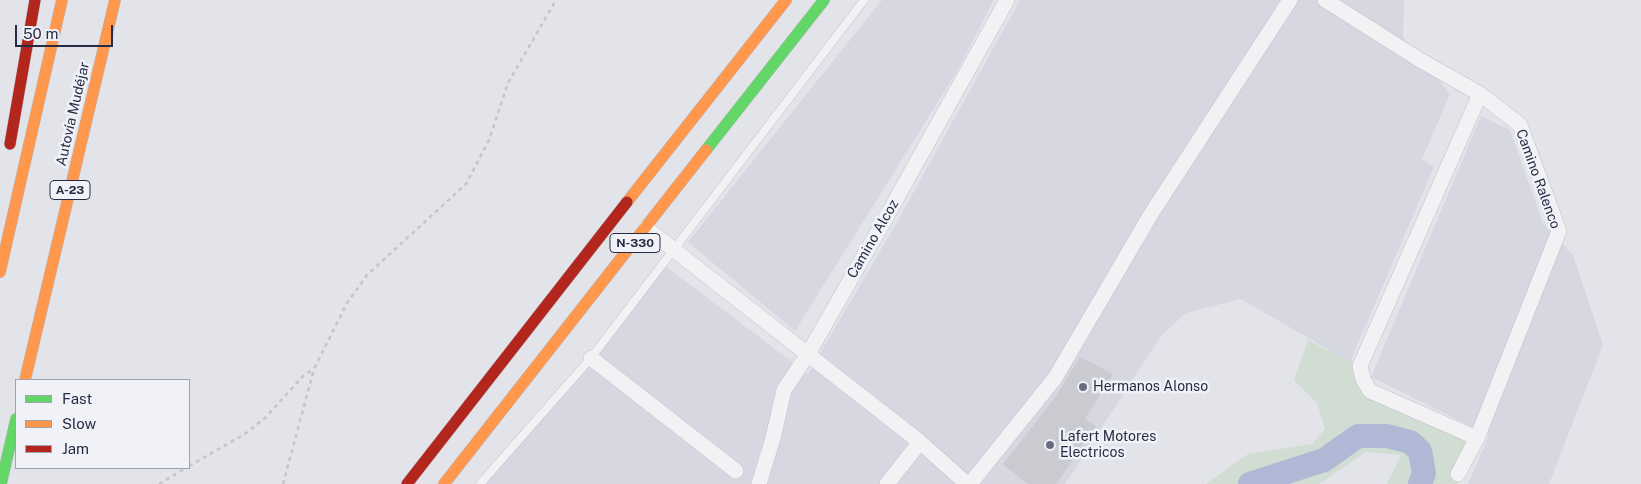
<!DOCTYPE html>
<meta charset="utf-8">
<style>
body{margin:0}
#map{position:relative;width:1641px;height:484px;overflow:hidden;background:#e3e4e9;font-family:"Public Sans",sans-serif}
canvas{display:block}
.legend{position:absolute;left:15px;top:379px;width:175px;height:90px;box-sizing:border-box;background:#f0f2f8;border:1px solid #a0a2b0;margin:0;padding:6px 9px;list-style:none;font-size:15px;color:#282b44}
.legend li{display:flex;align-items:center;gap:10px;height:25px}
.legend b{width:25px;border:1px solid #a0a2b0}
.scale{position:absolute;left:15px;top:25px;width:98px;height:22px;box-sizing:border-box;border:2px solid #282b44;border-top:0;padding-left:6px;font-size:15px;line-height:18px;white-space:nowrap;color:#282b44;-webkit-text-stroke:4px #f0f2f8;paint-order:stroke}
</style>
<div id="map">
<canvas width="1641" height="484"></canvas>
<ul class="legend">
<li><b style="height:6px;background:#63d668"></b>Fast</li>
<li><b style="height:6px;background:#ff974d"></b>Slow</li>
<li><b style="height:6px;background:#b3261e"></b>Jam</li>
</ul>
<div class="scale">50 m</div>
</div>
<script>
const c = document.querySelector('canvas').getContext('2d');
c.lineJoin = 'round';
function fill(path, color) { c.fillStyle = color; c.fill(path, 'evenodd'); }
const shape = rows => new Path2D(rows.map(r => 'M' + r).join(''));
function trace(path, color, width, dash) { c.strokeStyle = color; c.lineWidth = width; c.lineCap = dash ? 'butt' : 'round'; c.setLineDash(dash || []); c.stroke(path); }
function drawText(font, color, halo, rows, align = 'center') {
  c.font = font + ' "Public Sans",sans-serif'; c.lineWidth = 5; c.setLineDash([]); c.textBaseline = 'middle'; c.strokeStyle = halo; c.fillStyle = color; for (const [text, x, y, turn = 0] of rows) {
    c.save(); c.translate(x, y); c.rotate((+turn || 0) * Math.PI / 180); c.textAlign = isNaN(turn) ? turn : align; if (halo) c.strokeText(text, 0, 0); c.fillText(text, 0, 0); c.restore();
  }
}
fill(shape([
 [882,0,994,0,956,73,795,331,688,242],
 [1020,0,1404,0,1403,37,1450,94,1422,159,1434,167,1350,362,1241,299,1186,313,1161,336,1065,484,477,484,665,266,808,374,896,224],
 [1481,116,1510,130,1543,223,1573,255,1603,345,1549,484,1468,484,1489,435,1371,377]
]), '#d6d7e1');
fill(shape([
 [1308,340,1360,366,1363,379,1477,438,1458,474,1458,484,1387,484,1401,455,1366,452,1319,484,1206,484,1248,454,1312,444,1325,429,1317,403,1294,380]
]), '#d1dcd3');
trace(shape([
 [1250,484,1324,460,1358,436,1387,436,1410,442,1420,451,1424,473,1420,484]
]), '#afb9d5', 24);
fill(shape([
 [1080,357,1113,374,1085,419,1096,426,1056,484,1028,484,1003,464,1054,399]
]), '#cacbd1');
const lane = shape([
 [480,484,591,358,864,0]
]);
const street = shape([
 [1325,0,1420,60,1480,94,1520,125,1559,231,1477,438,1458,474],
 [646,228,920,442,967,484],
 [591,358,736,471],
 [1477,438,1370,391,1363,379,1360,366,1480,94],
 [759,484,773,438,784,390,808,354,884,221,1007,0],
 [887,484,920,442],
 [970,484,1055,378,1151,214,1290,0]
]);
const fast = shape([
 [706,150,824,0],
 [1,484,16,419]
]);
const slow = shape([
 [627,202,786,0],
 [0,272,62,0],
 [25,380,115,0],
 [444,484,706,150]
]);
const jam = shape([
 [10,144,35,0],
 [407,484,627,202]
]);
trace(lane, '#c0c1c7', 9);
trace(street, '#c0c1c7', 16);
trace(fast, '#b5b6bd', 12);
trace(slow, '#b5b6bd', 12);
trace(jam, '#b5b6bd', 12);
trace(shape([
 [189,466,245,434,266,417,304,375,314,369],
 [159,484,186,468],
 [283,484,314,369,347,303,367,275,466,184,489,140,508,83,556,0]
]), '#c4c5cb', 2.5, [4, 4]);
trace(lane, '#f2f2f5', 8);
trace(street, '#f2f2f5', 15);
trace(fast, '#63d668', 11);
trace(slow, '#ff974d', 11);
trace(jam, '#b3261e', 11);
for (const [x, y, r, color] of [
 [1083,387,5,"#696c7e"],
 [1050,445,5,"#696c7e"]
]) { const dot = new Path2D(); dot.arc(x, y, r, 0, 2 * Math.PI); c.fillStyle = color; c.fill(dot); trace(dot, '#f0f2f8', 2); }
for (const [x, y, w] of [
 [70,190,40],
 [635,243,50]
]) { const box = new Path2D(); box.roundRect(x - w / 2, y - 9.5, w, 19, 4); c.fillStyle = '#f0f2f8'; c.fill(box); trace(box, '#282b44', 1); }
drawText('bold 12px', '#282b44', null, [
 ["A-23",70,190],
 ["N-330",635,243]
]);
drawText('14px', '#282b44', '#f0f2f8', [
 ["Autovía Mudéjar",73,114,-77],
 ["Camino Ralenco",1538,179,70],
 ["Camino Alcoz",873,239,-60]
]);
drawText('14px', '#282b44', '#f0f2f8', [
 ["Hermanos Alonso",1093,387],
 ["Lafert Motores",1060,437],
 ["Electricos",1060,453]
], 'left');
</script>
